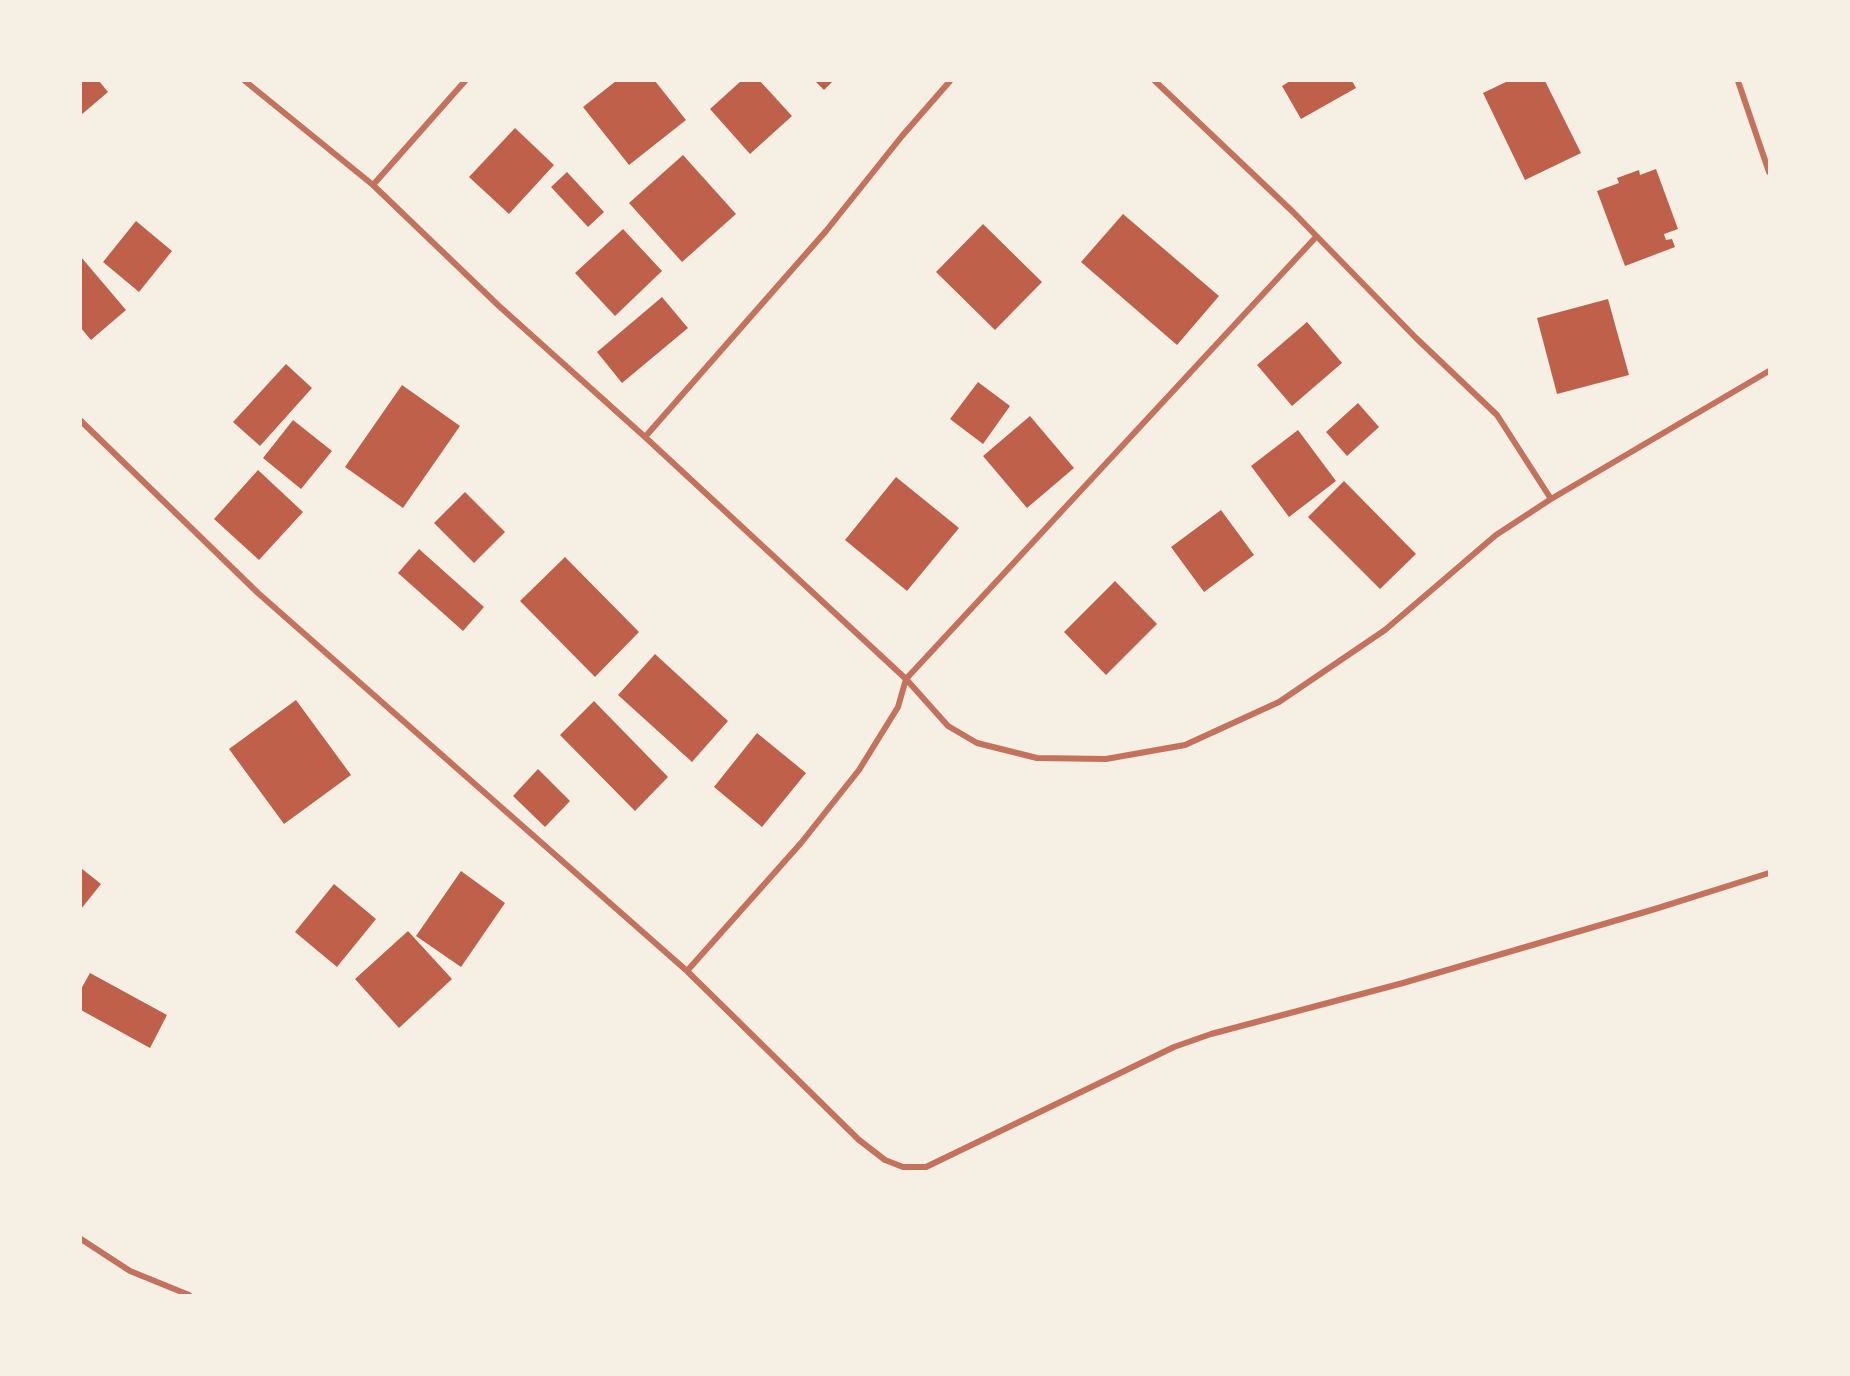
<!DOCTYPE html>
<style>
body{margin:0}
#map{position:relative;width:1850px;height:1376px;overflow:hidden;background:#f6efe4;font-family:Barlow,sans-serif}
canvas{display:block}
.frame{position:absolute;inset:0;border:82px solid #f6efe4;pointer-events:none}
</style>
<div id="map">
<canvas width="1850" height="1376"></canvas>
<div class="frame"></div>
</div>
<script>
const c = document.querySelector('canvas').getContext('2d');
c.lineJoin = 'round';
function fill(path, color) { c.fillStyle = color; c.fill(path, 'evenodd'); }
const shape = rows => new Path2D(rows.map(r => 'M' + r).join(''));
function trace(path, color, width, dash) { c.strokeStyle = color; c.lineWidth = width; c.lineCap = dash ? 'butt' : 'round'; c.setLineDash(dash || []); c.stroke(path); }
fill(shape([
 [81,81,99,81,108,92,81,115],
 [616,81,655,81,686,120,629,165,583,107],
 [741,81,760,81,792,116,750,154,710,109],
 [815,81,833,81,824,90],
 [1290,81,1352,81,1356,88,1301,119,1282,86],
 [1508,81,1545,81,1581,153,1525,180,1483,93],
 [515,128,554,165,509,214,469,177],
 [683,155,736,214,682,262,629,203],
 [1656,169,1678,229,1664,234,1666,240,1672,239,1675,247,1625,266,1597,191,1619,183,1617,178,1639,170,1640,175],
 [567,172,604,212,588,227,551,187],
 [1123,214,1219,296,1177,345,1081,262],
 [136,221,172,251,139,292,103,262],
 [983,224,1042,282,995,330,936,272],
 [623,229,662,271,615,316,575,273],
 [81,257,126,310,91,340,81,328],
 [662,297,688,328,622,383,597,352],
 [1608,299,1629,375,1557,394,1537,318],
 [1307,322,1342,363,1292,406,1257,365],
 [286,364,312,388,260,446,233,422],
 [978,382,1010,406,983,444,950,419],
 [402,385,460,426,403,508,345,467],
 [1358,403,1379,427,1347,456,1326,432],
 [1030,416,1074,468,1027,508,983,456],
 [293,420,332,451,301,489,263,458],
 [1298,430,1336,481,1289,517,1251,466],
 [258,470,303,512,259,560,214,519],
 [896,477,959,528,907,591,845,540],
 [1344,481,1416,554,1380,589,1308,517],
 [465,492,505,532,474,563,434,523],
 [1221,510,1254,555,1204,592,1171,547],
 [419,549,484,607,463,631,398,573],
 [565,557,639,632,595,677,520,601],
 [1115,581,1157,624,1106,675,1064,632],
 [655,654,728,721,692,762,618,695],
 [296,700,351,775,284,824,229,749],
 [594,701,668,777,635,811,560,735],
 [757,733,806,773,762,827,714,787],
 [538,769,570,801,545,827,513,796],
 [81,868,101,884,81,909],
 [461,871,505,903,461,967,416,936],
 [334,884,376,919,337,967,295,932],
 [408,931,452,979,399,1028,355,979],
 [90,973,167,1015,150,1048,81,1010,81,989]
]), '#bf614a');
trace(shape([
 [245,81,373,185,499,306,645,437,906,679,948,726,977,743,1037,758,1106,759,1185,745,1279,702,1385,630,1496,535,1551,499,1769,371],
 [1155,81,1293,212,1416,338,1497,415,1551,499],
 [1738,81,1769,172],
 [373,185,465,81],
 [81,421,258,593,687,971,859,1140,885,1160,903,1167,926,1167,1174,1047,1211,1034,1403,983,1655,909,1769,873],
 [645,437,826,231,902,136,950,81],
 [687,971,801,843,859,770,898,707,906,679,1316,237],
 [81,1239,130,1271,189,1295]
]), '#c5725c', 6);
</script>
